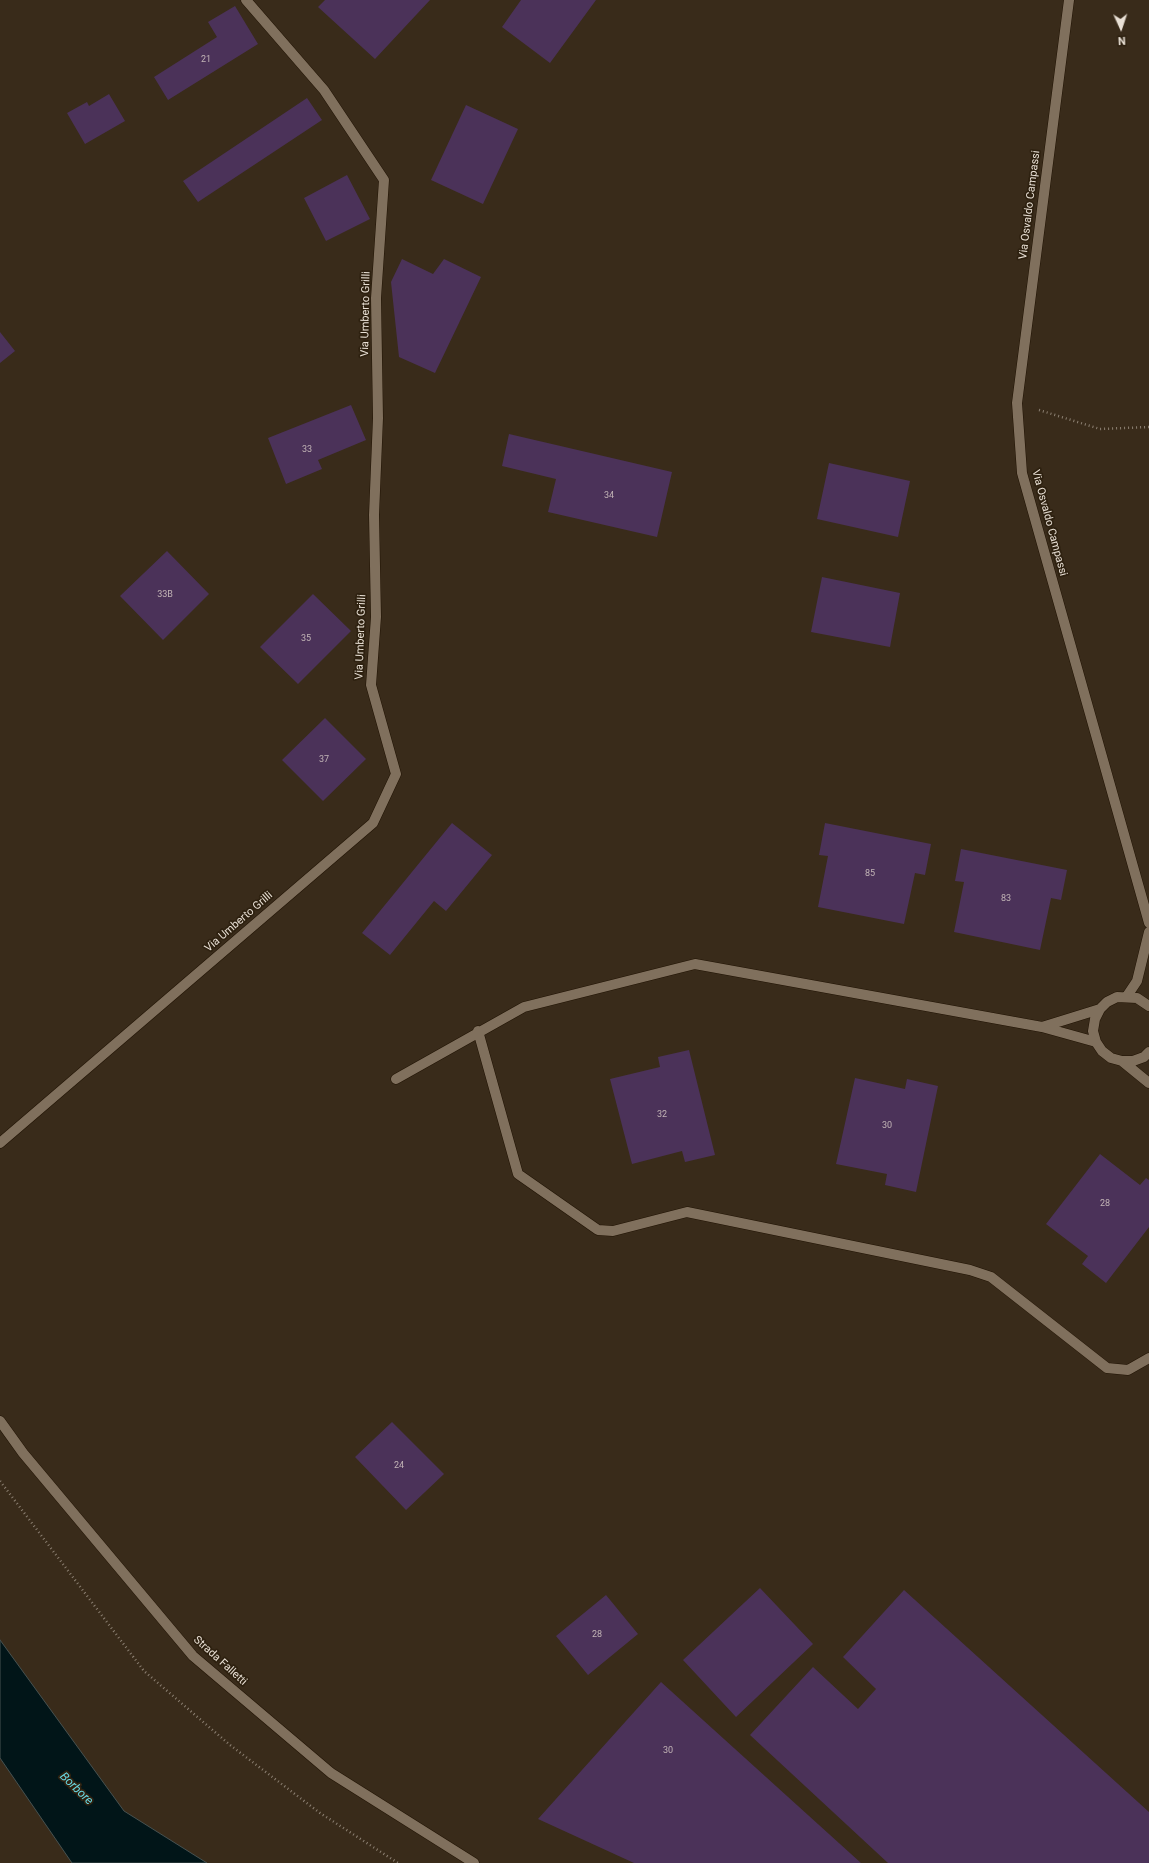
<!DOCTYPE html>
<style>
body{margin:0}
#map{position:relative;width:1149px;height:1863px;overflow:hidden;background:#392b1a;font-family:Roboto,sans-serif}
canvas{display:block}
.north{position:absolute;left:1101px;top:8px;width:40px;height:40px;-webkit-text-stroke:3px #2e2110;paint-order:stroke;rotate:177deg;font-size:11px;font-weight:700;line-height:16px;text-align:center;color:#e9e0d5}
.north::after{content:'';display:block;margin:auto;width:14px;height:18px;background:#e9e0d5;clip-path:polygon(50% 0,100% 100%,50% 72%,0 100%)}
</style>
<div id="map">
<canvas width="1149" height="1863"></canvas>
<div class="north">N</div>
</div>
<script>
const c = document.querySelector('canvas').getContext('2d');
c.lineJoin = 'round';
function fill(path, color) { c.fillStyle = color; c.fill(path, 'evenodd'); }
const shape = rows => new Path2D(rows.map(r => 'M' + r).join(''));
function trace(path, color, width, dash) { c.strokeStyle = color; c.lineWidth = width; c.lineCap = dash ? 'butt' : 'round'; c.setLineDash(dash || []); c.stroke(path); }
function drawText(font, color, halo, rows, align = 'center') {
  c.font = font + ' Roboto,sans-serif'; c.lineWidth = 3.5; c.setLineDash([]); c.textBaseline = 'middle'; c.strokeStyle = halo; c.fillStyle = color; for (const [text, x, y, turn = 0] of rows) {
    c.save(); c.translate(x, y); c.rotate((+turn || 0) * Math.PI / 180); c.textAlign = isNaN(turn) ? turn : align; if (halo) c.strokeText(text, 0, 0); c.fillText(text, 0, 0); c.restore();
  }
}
const water = shape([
 [0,1640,124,1811,207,1863,72,1863,0,1758,0,1640]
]);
fill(water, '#011518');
trace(water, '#475251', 1);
fill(shape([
 [325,0,430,0,375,59,318,7],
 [521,0,596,0,550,63,502,27],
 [235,6,258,44,168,100,154,77,217,37,208,22],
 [109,94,125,121,85,144,67,113,87,102,89,106],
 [307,98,322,120,198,202,183,181],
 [466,105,518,129,483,204,431,180],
 [347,175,370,219,326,241,304,198],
 [402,259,433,274,444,259,481,277,435,373,399,357,391,282],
 [0,332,15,351,0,363],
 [351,405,366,440,318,460,322,469,286,484,268,438],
 [509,434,672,472,657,537,548,512,556,479,502,466],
 [829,463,910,481,898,537,817,519],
 [167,551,209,594,163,640,120,596],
 [822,577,900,593,890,647,811,632],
 [313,594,351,631,298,684,260,647],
 [325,718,366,759,323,801,282,760],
 [452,823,492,855,446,911,434,901,390,955,362,933],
 [825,823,931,844,925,875,915,873,904,924,818,907,828,856,819,855],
 [961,849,1067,870,1061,900,1051,898,1040,950,954,932,964,882,955,881],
 [689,1050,715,1155,685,1162,682,1151,632,1164,610,1079,660,1067,658,1057],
 [855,1078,905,1089,907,1079,938,1086,916,1192,885,1185,887,1174,836,1164],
 [1100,1154,1140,1185,1146,1178,1149,1180,1149,1227,1106,1283,1082,1264,1088,1256,1046,1224],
 [392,1422,444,1474,406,1510,355,1457],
 [760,1588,813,1644,736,1717,683,1660],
 [904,1590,1149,1812,1149,1863,888,1863,750,1735,813,1667,858,1709,876,1689,843,1657],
 [606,1595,638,1634,588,1675,556,1636],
 [661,1682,861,1863,634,1863,538,1819]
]), '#4b3259');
const minor = shape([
 [1069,0,1017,403,1022,473,1149,923],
 [1127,996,1137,981,1149,932],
 [1149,1006,1137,998,1117,997,1107,1002,1100,1009,1095,1019,1093,1031,1096,1042,1102,1051,1111,1058,1122,1061,1133,1061,1144,1057,1149,1052],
 [478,1031,518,1174,598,1230,613,1231,687,1212,970,1270,991,1277,1107,1368,1128,1370,1149,1358],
 [1096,1042,1042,1027,1100,1009],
 [1122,1061,1149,1083],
 [396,1079,524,1007,695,964,1042,1027],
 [0,1143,373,823,396,774,371,685,376,617,374,515,378,418,376,298,384,180,324,90,246,0],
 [0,1421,23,1453,193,1656,331,1773,474,1863]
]);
trace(minor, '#201304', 11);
trace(shape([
 [1039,410,1100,429,1149,427],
 [0,1481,144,1671,230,1745,320,1813,398,1863]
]), '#8d8173', 2.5, [1, 3]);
trace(minor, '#80705d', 10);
drawText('9px', '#c2b4b6', null, [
 ["21",206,60],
 ["33",307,450],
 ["34",609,496],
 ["33B",165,595],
 ["35",306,639],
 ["37",324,760],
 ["85",870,874],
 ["83",1006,899],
 ["32",662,1115],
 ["30",887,1126],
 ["28",1105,1204],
 ["24",399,1466],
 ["28",597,1635],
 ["30",668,1751]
]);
drawText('11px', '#e9e0d5', '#2e2110', [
 ["Via Osvaldo Campassi",1030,205,-83],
 ["Via Umberto Grilli",366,314,-89],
 ["Via Osvaldo Campassi",1049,523,75],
 ["Via Umberto Grilli",361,637,-88],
 ["Via Umberto Grilli",239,922,-41],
 ["Strada Falletti",220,1661,42]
]);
drawText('italic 12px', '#69dae5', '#2e2110', [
 ["Borbore",76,1789,44]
]);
</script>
